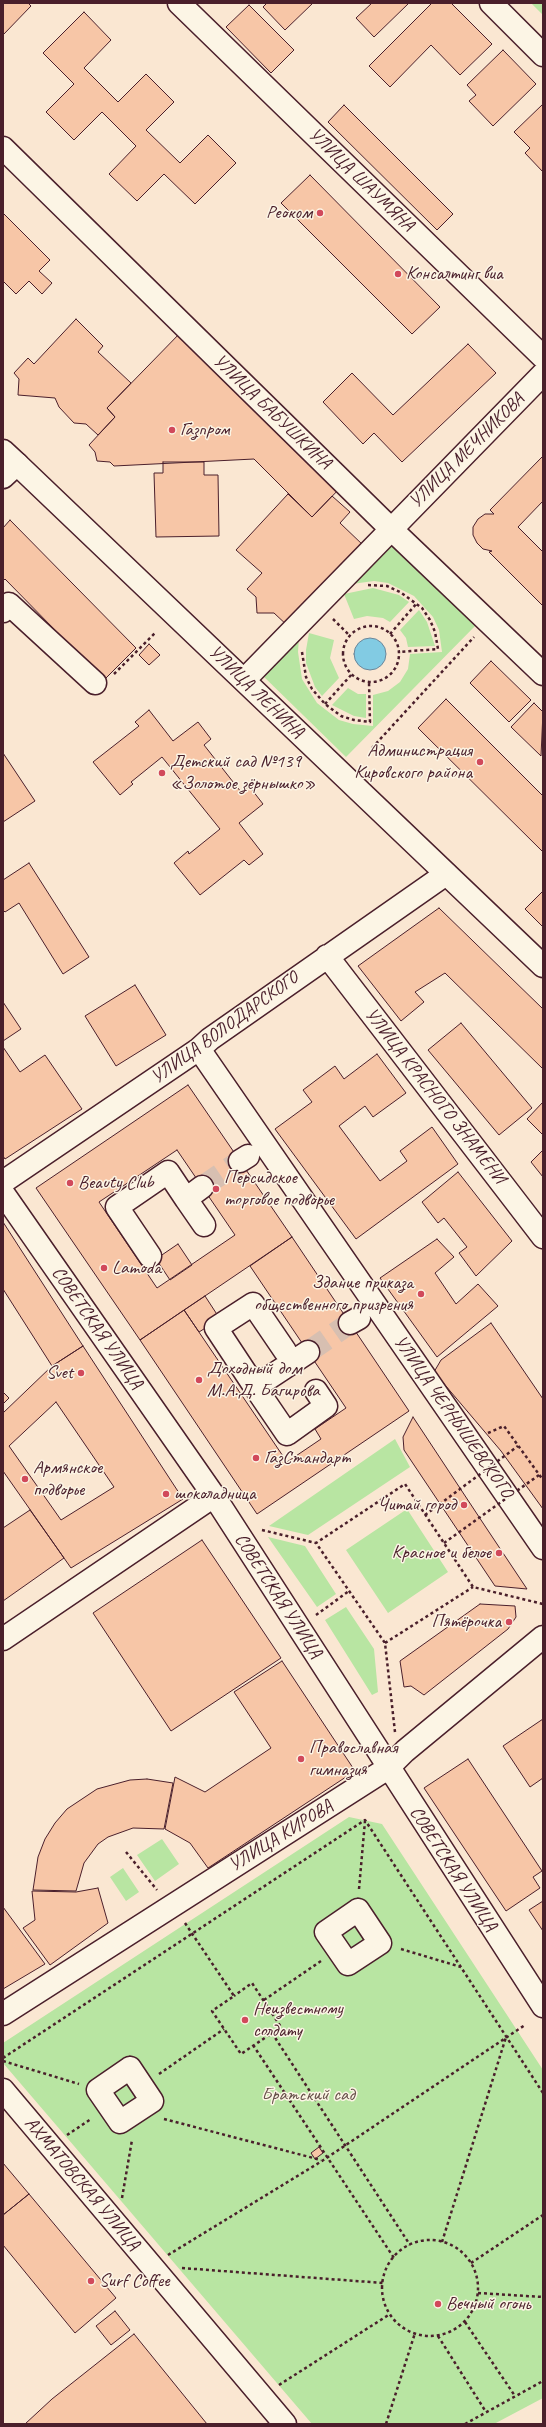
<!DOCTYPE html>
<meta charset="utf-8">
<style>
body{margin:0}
#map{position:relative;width:546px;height:2427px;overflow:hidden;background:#fae7d2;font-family:Caveat,sans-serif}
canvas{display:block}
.frame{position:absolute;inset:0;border:4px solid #4a1f2b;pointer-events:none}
</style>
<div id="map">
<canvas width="546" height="2427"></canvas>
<div class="frame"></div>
</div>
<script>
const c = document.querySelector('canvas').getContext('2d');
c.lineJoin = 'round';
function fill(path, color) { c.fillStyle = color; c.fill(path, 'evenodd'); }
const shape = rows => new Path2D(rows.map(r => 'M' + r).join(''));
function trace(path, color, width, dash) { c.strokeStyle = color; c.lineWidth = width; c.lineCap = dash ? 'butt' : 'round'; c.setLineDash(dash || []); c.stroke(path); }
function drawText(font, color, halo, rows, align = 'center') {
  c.font = font + ' Caveat,sans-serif'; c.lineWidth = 3; c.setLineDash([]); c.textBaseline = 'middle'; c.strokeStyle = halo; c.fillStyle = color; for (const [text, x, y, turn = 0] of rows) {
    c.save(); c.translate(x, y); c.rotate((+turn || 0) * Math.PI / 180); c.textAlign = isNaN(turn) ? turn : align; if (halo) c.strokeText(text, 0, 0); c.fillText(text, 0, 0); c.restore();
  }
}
fill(shape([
 [531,3,543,3,543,15],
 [391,536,478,623,346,757,260,673,299,638,298,652,302,679,317,703,339,720,353,724,373,726,373,695,388,691,400,682,408,669,410,654,442,652,439,630,433,617,414,596,388,583,374,581,352,584],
 [373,588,399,595,409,602,390,622,383,618,367,616,354,619,344,594],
 [419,610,427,622,435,646,408,647,406,638,400,630],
 [309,633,334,640,330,658,339,678,322,696,315,687,306,663,306,650],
 [348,688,358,694,366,694,366,718,354,716,332,705],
 [395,1439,410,1467,308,1535,269,1526],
 [407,1509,448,1572,388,1613,346,1550],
 [268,1537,305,1546,336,1594,317,1607],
 [346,1607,374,1649,378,1692,372,1695,325,1620],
 [349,1817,382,1824,543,2070,543,2398,494,2424,312,2424,3,2063,3,2043],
 [162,1839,179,1864,155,1881,137,1855],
 [123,1868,139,1892,126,1901,110,1877]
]), '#b8e5a2');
const water = shape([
 '354 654a16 16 0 1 1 32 0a16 16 0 1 1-32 0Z'
]);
fill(water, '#82cbe3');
trace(water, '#6c8699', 1);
const building = shape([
 [3,3,28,3,31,6,3,35,3,3],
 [267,3,313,3,285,30,263,7,267,3],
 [372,3,409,3,374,37,356,18,372,3],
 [432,3,451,3,492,44,460,75,431,45,390,87,369,66,432,3],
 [249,5,294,50,271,73,226,27,249,5],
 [84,12,111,40,84,68,118,102,146,74,174,102,146,130,180,163,208,135,236,163,195,204,164,174,137,201,109,174,136,146,102,112,74,140,46,112,74,84,43,53,84,12],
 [503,50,536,84,493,126,469,101,476,95,467,85,503,50],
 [543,104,543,172,525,153,530,148,514,132,543,104],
 [344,105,453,214,437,230,328,122,344,105],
 [310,175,440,307,412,334,281,203,310,175],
 [3,213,50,260,39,271,52,283,42,294,29,281,16,294,3,281,3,213],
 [76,319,103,346,98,352,131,383,107,408,115,417,98,435,86,424,74,423,59,407,55,398,18,395,19,379,14,373,28,358,34,364,76,319],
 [184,329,343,485,312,517,254,459,114,466,110,462,97,461,95,452,89,445,115,417,107,408,184,329],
 [468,344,496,373,402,462,374,433,363,444,323,402,352,373,393,415,468,344],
 [543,456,543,501,518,527,543,552,543,606,489,552,492,551,483,549,477,543,473,535,473,527,478,519,485,514,494,514,490,510,543,456],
 [163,462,204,462,204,475,218,475,219,536,156,537,154,473,163,473,163,462],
 [288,494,312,517,332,496,350,512,340,523,364,546,289,627,274,613,257,613,256,597,247,589,262,573,236,550,288,494],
 [10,520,136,648,104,680,5,579,3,581,3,528,10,520],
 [149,644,160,655,149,665,139,655,149,644],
 [491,661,531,700,509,722,470,683,491,661],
 [446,699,543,796,543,852,418,728,446,699],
 [534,703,543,712,541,756,511,727,534,703],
 [149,710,173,741,198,722,211,739,204,745,241,792,249,786,263,804,239,823,263,854,249,865,244,860,200,895,174,863,188,851,189,854,220,829,162,757,131,782,133,784,120,795,93,762,139,726,135,722,149,710],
 [3,753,35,801,3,822,3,753],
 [29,863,89,957,63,974,19,903,5,912,3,910,3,880,29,863],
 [543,891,543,927,525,909,543,891],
 [439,908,543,1009,543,1069,445,973,415,992,424,1002,401,1021,358,966,439,908],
 [135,985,166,1035,116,1066,85,1016,135,985],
 [3,1002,21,1029,3,1041,3,1002],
 [461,1023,532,1108,499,1135,428,1050,461,1023],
 [3,1047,20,1072,45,1055,82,1109,5,1159,3,1156,3,1047],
 [377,1054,406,1093,373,1117,365,1106,339,1126,380,1181,407,1161,400,1151,432,1127,458,1164,356,1239,275,1129,312,1102,303,1090,335,1066,344,1079,377,1054],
 [188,1085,292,1237,140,1340,36,1188,188,1085],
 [177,1150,235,1235,157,1288,99,1202,177,1150],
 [543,1102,543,1135,527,1119,543,1102],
 [543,1150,543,1177,531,1162,543,1150],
 [458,1172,512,1241,476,1276,459,1253,467,1247,444,1218,438,1223,422,1202,458,1172],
 [3,1222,83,1346,52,1366,3,1289,3,1222],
 [292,1237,409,1411,257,1514,140,1340,184,1310,287,1462,321,1439,315,1429,346,1408,250,1266,292,1237],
 [437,1239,454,1257,435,1273,456,1304,478,1284,498,1306,437,1357,380,1278,437,1239],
 [178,1244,192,1265,170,1280,156,1259,178,1244],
 [205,1296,220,1319,199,1332,184,1310,205,1296],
 [491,1323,543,1399,543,1509,501,1451,434,1372,441,1360,491,1323],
 [83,1346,183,1499,71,1568,3,1471,3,1413,52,1366,83,1346],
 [56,1402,114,1487,61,1520,9,1446,56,1402],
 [3,1392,9,1398,3,1404,3,1392],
 [413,1417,485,1526,527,1589,495,1586,404,1450,403,1437,413,1417],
 [30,1510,64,1558,3,1601,3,1528,30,1510],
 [202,1540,281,1658,171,1731,93,1613,202,1540],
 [480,1604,515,1606,516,1617,508,1629,424,1695,411,1686,404,1687,400,1661,480,1604],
 [282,1661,355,1771,208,1868,190,1843,165,1829,175,1777,205,1792,271,1748,234,1692,282,1661],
 [543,1719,543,1778,530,1787,503,1746,543,1719],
 [468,1759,542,1871,533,1877,540,1888,506,1911,424,1788,468,1759],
 [147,1779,173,1783,164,1829,133,1828,108,1837,98,1844,84,1863,76,1891,33,1890,38,1857,45,1839,55,1823,67,1809,97,1789,130,1780,147,1779],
 [98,1888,108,1923,50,1965,23,1928,35,1920,32,1891,76,1892,98,1888],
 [543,1901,543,1931,529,1910,543,1901],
 [3,1907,45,1964,3,1989,3,1907],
 [319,2147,323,2153,315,2159,311,2153,319,2147],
 [3,2163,29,2194,3,2215,3,2163],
 [29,2194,116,2298,75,2333,3,2245,3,2215,29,2194],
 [115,2311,130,2330,111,2345,96,2326,115,2311],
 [134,2334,207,2424,25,2424,52,2399,134,2334]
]);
fill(building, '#f7c6a7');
trace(building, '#4a1f2b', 1);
trace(shape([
 [202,1187,240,1161],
 [308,1352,350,1323]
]), '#d7bfb1', 22, [22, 11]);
const minor = shape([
 [179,3,543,357],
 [3,148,390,528,543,674],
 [3,451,17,464],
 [3,611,9,604,95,683],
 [251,673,543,374],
 [327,956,543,1237],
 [199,1049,543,1548],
 [240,1161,248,1156],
 [3,1182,199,1049,210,1039,446,874],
 [3,1193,214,1496,543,2006],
 [186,1199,204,1225],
 [150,1256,117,1207,168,1172,186,1199,202,1187],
 [350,1323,359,1318],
 [308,1352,255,1387,287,1434,326,1406,316,1391],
 [255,1387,216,1328,253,1304,285,1351],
 [3,1639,214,1496],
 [358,1910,380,1943,348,1964,326,1932,358,1910],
 [3,2014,388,1768,405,1751,543,1637],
 [130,2068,152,2101,120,2122,98,2090,130,2068],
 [3,2090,285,2424]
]);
const major = shape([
 [491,3,543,55],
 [3,477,17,464,543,966]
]);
trace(minor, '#4a1f2b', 25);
trace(major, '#4a1f2b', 25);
trace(shape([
 [368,585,387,586,400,592,422,608,430,620,435,632,438,649,399,652],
 [333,619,350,636],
 '343 654a28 28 0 1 1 56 0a28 28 0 1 1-56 0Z',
 [390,634,417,603],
 [302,652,306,677,312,689,325,704,341,716,354,720,370,722,369,682],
 [114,674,155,633],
 [325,704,352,674],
 [372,748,474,637],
 [488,1433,504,1426,543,1480],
 [262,1530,316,1543],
 [316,1615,349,1591],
 [385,1643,473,1587],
 [395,1732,385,1643,316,1543,405,1484,473,1587,543,1604],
 [126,1852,157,1890],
 [359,1889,365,1821],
 [185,1923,234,1996,212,2011,241,2054,281,2027,252,1983,234,1996],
 [401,1949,461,1967],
 [264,2000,321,1961],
 [272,2033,410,2245],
 [253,2045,394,2258],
 [3,2058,365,1820,543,2093],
 [3,2061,79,2084],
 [159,2074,224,2029],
 [164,2119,321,2160],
 [67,2135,91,2119],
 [122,2198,132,2140],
 '382 2288a48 48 0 1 1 96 0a48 48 0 1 1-96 0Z',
 [442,2242,506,2037],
 [168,2255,322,2161,525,2025],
 [471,2263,543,2215],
 [182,2268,383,2283],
 [478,2293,543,2297],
 [465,2322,515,2396],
 [438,2336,486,2412],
 [279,2385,390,2314],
 [386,2424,415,2333],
 [465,2424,543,2381]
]), '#4a1f2b', 2.5, [3, 3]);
trace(minor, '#fcf5e5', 22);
trace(major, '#fcf5e5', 22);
trace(shape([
 [425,1515,518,1446],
 [444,1543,539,1475]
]), '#4a1f2b', 2.5, [3, 3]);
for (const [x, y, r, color] of [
 [320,213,4,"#d1495b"],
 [398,274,4,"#d1495b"],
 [172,430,4,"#d1495b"],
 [480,762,4,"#d1495b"],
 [162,773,4,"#d1495b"],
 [70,1183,4,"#d1495b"],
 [216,1189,4,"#d1495b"],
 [104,1268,4,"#d1495b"],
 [421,1294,4,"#d1495b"],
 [81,1373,4,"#d1495b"],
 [199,1380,4,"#d1495b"],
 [256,1458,4,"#d1495b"],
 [25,1479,4,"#d1495b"],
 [166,1494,4,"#d1495b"],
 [464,1505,4,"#d1495b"],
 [499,1553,4,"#d1495b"],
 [509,1622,4,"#d1495b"],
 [301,1759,4,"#d1495b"],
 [245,2020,4,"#d1495b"],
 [91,2281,4,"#d1495b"],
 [438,2304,4,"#d1495b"]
]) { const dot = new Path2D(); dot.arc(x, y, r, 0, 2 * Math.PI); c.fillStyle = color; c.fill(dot); trace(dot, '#fcf5e5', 1.5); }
drawText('19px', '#4a1f2b', '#fcf5e5', [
 ["УЛИЦА ШАУМЯНА",361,180,44],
 ["УЛИЦА БАБУШКИНА",272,412,44],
 ["УЛИЦА МЕЧНИКОВА",467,451,-45],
 ["УЛИЦА ЛЕНИНА",256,692,44],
 ["УЛИЦА ВОЛОДАРСКОГО",225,1028,-36],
 ["УЛИЦА КРАСНОГО ЗНАМЕНИ",435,1096,52],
 ["СОВЕТСКАЯ УЛИЦА",97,1328,55],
 ["УЛИЦА ЧЕРНЫШЕВСКОГО",453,1417,55],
 ["СОВЕТСКАЯ УЛИЦА",278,1596,57],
 ["УЛИЦА КИРОВА",281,1836,-32],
 ["СОВЕТСКАЯ УЛИЦА",453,1869,57],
 ["АХМАТОВСКАЯ УЛИЦА",82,2184,50]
]);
drawText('19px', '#4a1f2b', '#fcf5e5', [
 ["Реоком",312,213,"right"],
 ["Консалтинг виа",406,274],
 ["Газпром",180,430],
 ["Администрация",472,751,"right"],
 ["Кировского района",472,773,"right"],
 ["Детский сад №139",170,762],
 ["«Золотое зёрнышко»",170,784],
 ["Персидское",224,1178],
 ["торговое подворье",224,1200],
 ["Beauty Club",78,1183],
 ["Lamoda",112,1268],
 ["Здание приказа",413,1283,"right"],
 ["общественного призрения",413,1305,"right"],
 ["Доходный дом",207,1369],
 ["М.А.Д. Багирова",207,1391],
 ["Svet",73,1373,"right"],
 ["ГазСтандарт",264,1458],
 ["Армянское",33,1468],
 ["подворье",33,1490],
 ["шоколадница",174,1494],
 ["Читай город",456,1505,"right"],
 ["Красное и белое",491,1553,"right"],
 ["Пятёрочка",501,1622,"right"],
 ["Православная",309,1748],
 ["гимназия",309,1770],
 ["Неизвестному",253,2009],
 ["солдату",253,2031],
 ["Surf Coffee",99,2281],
 ["Вечный огонь",446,2304]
], 'left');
drawText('19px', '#665049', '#fcf5e5', [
 ["Братский сад",308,2095]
]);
</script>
